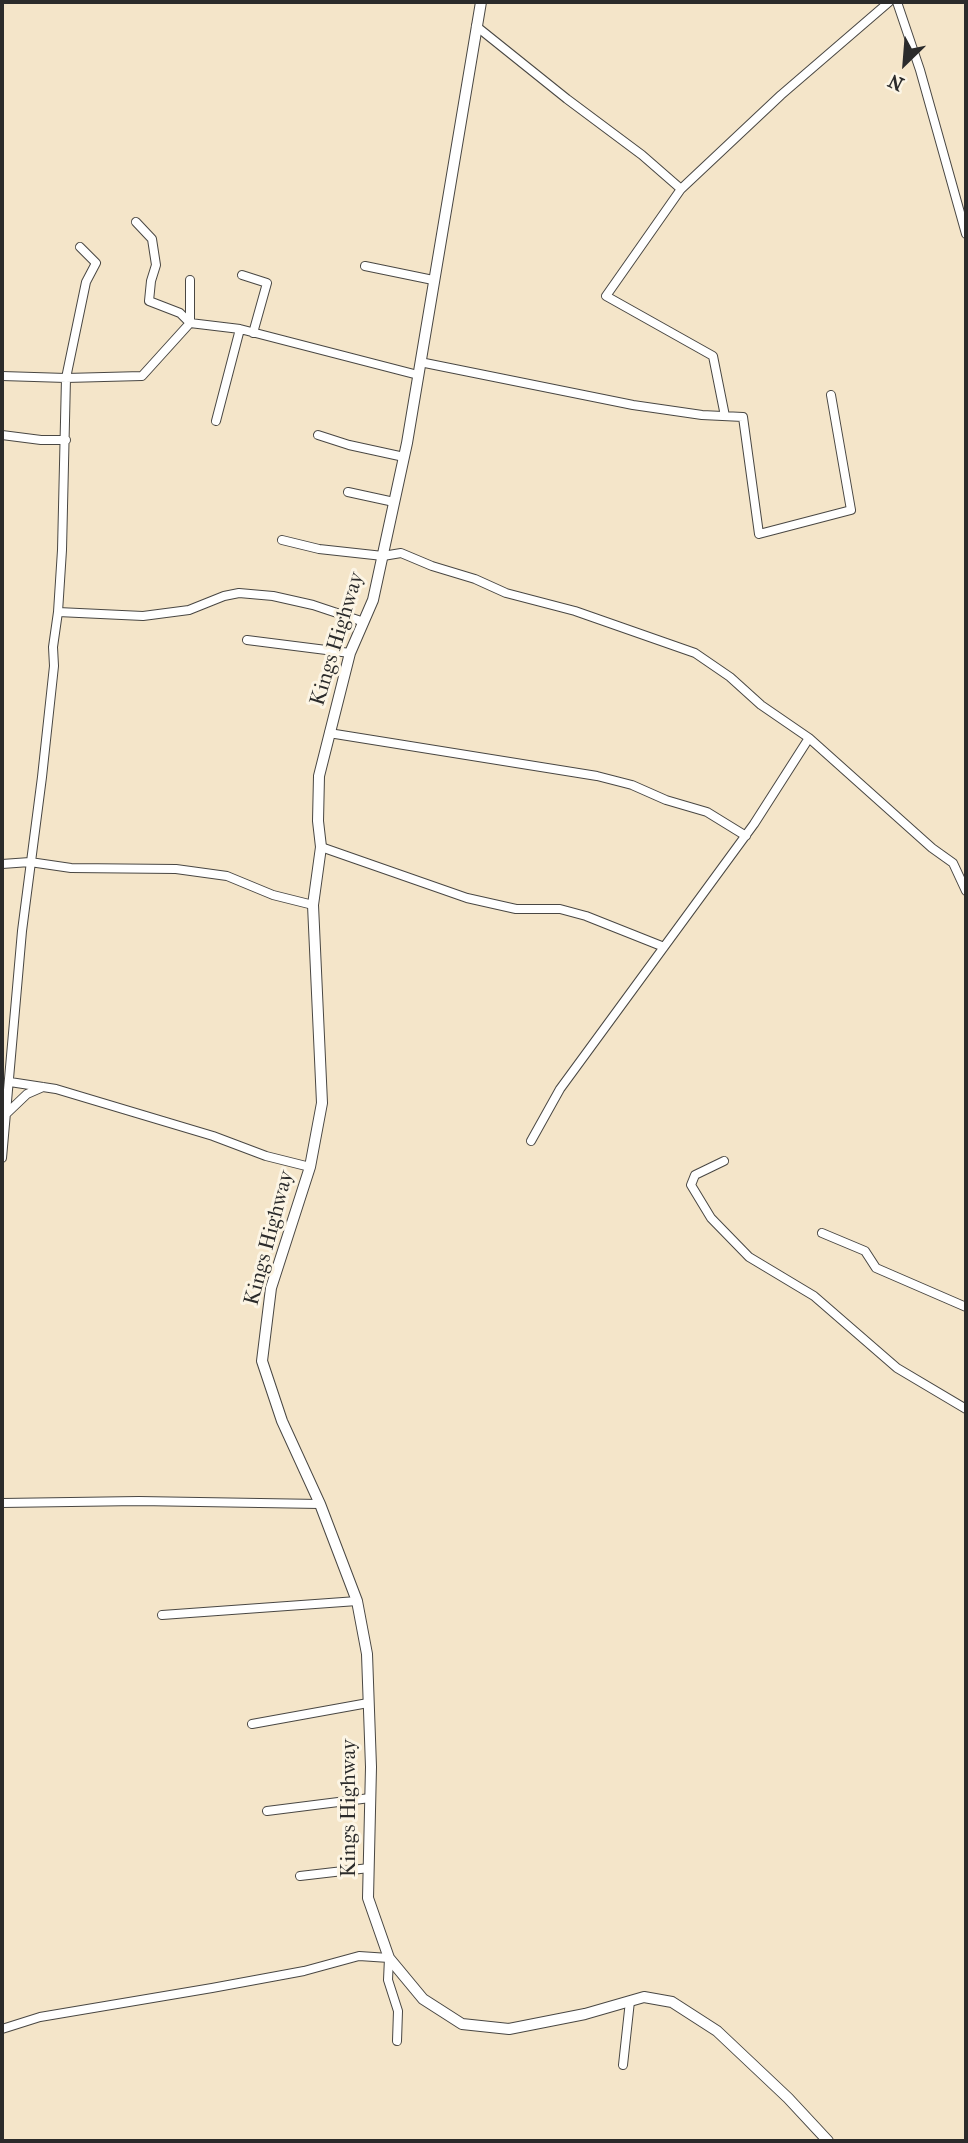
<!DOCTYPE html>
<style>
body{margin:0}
#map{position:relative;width:968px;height:2143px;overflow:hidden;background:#f4e5c9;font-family:"IM FELL French Canon",serif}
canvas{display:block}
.frame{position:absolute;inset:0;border:4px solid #2b2b2b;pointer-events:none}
.north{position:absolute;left:870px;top:28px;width:70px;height:70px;-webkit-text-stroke:5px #fcf5e5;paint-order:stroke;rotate:205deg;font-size:19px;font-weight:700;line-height:28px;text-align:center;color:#2b2b2b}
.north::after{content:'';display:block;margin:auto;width:24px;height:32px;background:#2b2b2b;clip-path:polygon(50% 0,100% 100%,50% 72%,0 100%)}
</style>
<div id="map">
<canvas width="968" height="2143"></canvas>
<div class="frame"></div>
<div class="north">N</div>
</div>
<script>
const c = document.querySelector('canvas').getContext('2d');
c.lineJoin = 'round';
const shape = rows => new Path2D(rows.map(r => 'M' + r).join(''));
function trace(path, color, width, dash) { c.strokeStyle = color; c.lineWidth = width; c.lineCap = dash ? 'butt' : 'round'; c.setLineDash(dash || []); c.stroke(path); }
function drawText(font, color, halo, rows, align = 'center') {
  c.font = font + ' "IM FELL French Canon",serif'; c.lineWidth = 6; c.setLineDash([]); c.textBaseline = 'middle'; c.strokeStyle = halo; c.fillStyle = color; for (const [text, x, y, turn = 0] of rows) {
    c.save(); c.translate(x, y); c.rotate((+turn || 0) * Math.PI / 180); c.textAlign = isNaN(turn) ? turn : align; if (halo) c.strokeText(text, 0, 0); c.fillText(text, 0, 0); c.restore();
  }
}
const minor = shape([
 [897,2,920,70,966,234],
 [476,26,567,99,642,155,681,189],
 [136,222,152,239,156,265,151,281,149,301,180,313,190,323],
 [365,266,433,280],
 [242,275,267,283,253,333],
 [190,323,190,280],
 [420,362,633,405,702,415,743,417,759,534,851,510,831,395],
 [2,376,66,378,142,376,190,323,240,329,418,375],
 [725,416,713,356,606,296,681,189,781,95,889,2],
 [216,421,240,329],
 [2,435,41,440,66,440],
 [318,435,349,445,404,457],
 [348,492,394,502],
 [282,540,319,549,383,556,401,553,432,566,475,579,506,593,575,611,695,653,730,677,761,705,809,738,932,848,953,863,966,891],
 [58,612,143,616,189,610,224,596,239,593,273,596,313,605,364,622],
 [247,640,350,653],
 [329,733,597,776,632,785,666,800,707,812,746,836],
 [321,847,467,898,516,909,560,909,586,916,664,947],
 [2,864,30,862,71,868,176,869,227,876,273,895,313,905],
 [10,1082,56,1089,213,1136,266,1156,310,1167],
 [6,1114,27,1094,43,1087],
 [531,1141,560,1089,754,824,809,738],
 [2,1158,22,931,42,777,54,666,53,647,58,612,62,550,66,378,86,282,96,263,80,247],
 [724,1161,695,1175,691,1185,711,1218,749,1257,814,1296,897,1368,966,1409],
 [822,1233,865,1251,876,1268,966,1307],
 [2,1503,139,1501,320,1504],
 [162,1615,357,1601],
 [252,1724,368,1703],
 [267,1811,370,1798],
 [300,1876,369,1868],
 [2,2029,40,2017,212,1988,304,1971,359,1956,389,1958,388,1980,398,2011,397,2041],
 [623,2065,630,2001]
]);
const tertiary = shape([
 [481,2,407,443,373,600,350,653,319,776,318,821,321,847,313,905,322,1103,310,1167,271,1288,262,1361,282,1421,320,1504,357,1601,367,1654,371,1767,368,1898,389,1958,423,1999,462,2024,509,2029,585,2014,644,1997,672,2002,717,2031,788,2098,828,2141]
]);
trace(minor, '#494743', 10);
trace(tertiary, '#494743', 12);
trace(minor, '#fff', 8);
trace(tertiary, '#fff', 10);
drawText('21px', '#2b2b2b', '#fcf5e5', [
 ["Kings Highway",338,639,-73],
 ["Kings Highway",270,1238,-75],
 ["Kings Highway",350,1808,-90]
]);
</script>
